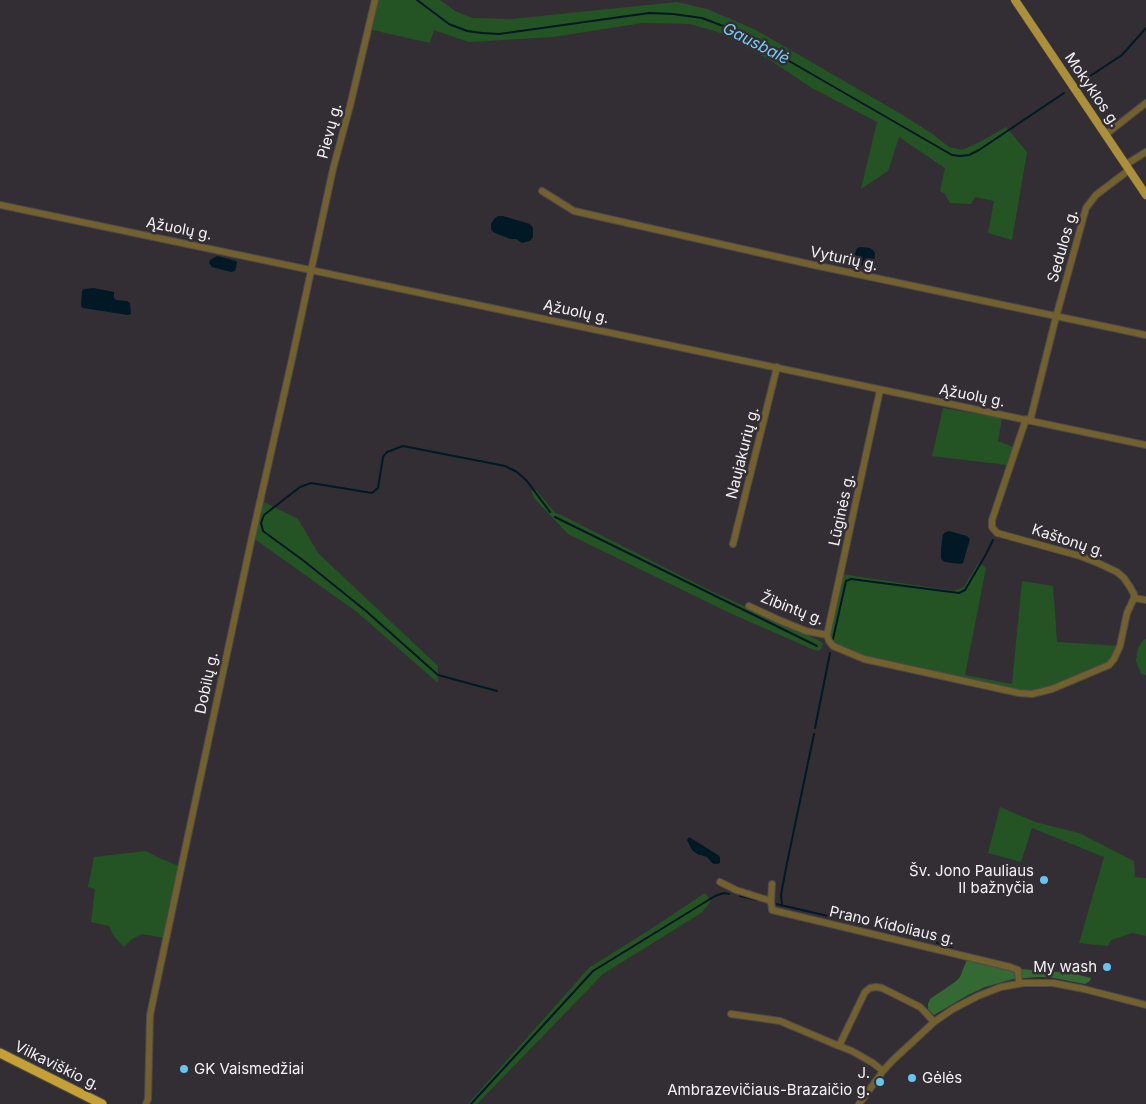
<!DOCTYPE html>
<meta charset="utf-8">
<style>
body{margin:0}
canvas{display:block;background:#322e33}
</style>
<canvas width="1146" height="1104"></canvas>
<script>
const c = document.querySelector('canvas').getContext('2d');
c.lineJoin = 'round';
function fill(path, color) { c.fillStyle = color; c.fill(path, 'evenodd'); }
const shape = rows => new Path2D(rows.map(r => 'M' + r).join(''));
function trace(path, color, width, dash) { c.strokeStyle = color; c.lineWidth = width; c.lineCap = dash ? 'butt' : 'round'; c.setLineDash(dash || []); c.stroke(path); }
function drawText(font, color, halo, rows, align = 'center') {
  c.font = font + ' Inter,sans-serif'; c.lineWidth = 5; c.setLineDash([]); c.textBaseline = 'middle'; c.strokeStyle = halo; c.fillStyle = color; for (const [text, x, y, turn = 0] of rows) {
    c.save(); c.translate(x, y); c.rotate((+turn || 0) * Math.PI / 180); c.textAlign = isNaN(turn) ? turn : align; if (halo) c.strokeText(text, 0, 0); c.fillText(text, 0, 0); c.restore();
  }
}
fill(shape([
 [375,0,440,0,455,11,472,18,512,19,677,2,707,9,756,30,901,114,934,135,949,147,962,150,980,142,1006,127,1027,152,1012,240,988,233,994,201,975,197,971,204,950,203,945,194,940,191,945,168,899,137,888,171,861,189,877,122,812,88,770,60,718,32,690,24,643,23,552,37,469,42,434,30,430,43,368,29],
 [943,408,1002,418,998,441,1013,447,1007,465,932,456],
 [536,490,555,513,561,515,711,591,820,641,823,644,821,649,818,651,812,649,732,614,568,534,534,498,531,491],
 [260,500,298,519,318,553,438,666,438,683,357,612,252,537],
 [979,562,986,568,965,675,1012,684,1022,581,1053,586,1057,642,1120,646,1109,665,1032,694,864,659,829,641,841,574,954,591,964,587],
 [1146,639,1146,675,1141,674,1136,661,1138,648,1143,640],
 [1000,807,1035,822,1079,833,1134,861,1135,877,1146,878,1146,936,1132,933,1111,940,1108,946,1079,943,1104,857,1032,828,1021,862,988,853],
 [146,851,157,857,181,867,166,938,142,934,132,939,124,947,113,935,109,926,91,922,95,889,88,887,94,857],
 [705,893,711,901,701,913,603,974,477,1104,468,1104,589,968,651,929]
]), '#245423');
fill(shape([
 [968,957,1020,969,1071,973,1091,978,1090,981,1085,984,1049,977,1037,977,1013,979,985,987,968,995,934,1015,928,1009,928,1004,930,999,955,982,960,977]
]), '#346933');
fill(shape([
 [498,216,503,216,530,224,533,228,533,237,530,241,522,243,516,239,510,239,493,232,491,229,491,224,494,219],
 [861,247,870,248,873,250,875,253,874,264,871,265,857,266,850,264,849,261,849,257,855,253,857,248],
 [217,256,236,261,237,263,235,271,231,272,212,267,209,263,210,260],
 [94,288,114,292,114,298,116,300,127,301,130,303,131,314,128,315,83,308,81,306,82,291,84,289],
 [949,531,967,536,970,539,963,563,960,564,945,562,941,559,941,549,943,534,946,532],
 [689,837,718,855,720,857,720,863,718,864,714,864,712,863,707,857,697,854,692,850,687,840]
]), '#001925');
trace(shape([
 [417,0,449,24,467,31,482,33,499,34,649,13,673,14,702,18,723,26,751,39,952,155,960,156,969,155,979,150,1064,93],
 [1081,82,1122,55,1146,28],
 [555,517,817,646],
 [833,639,846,581,851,579,959,593,965,590,985,556,993,540],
 [497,691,438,675,366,611,304,561,263,531,261,523,264,515,300,487,311,483,372,493,378,488,383,457,387,452,403,446,505,466,517,472,527,481,550,512],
 [815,728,830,653],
 [740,896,757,900],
 [776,904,828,916],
 [782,905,781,895,786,868,814,734],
 [937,943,952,947],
 [471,1104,593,971,715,896,724,893,729,894]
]), '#001925', 2);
const minor = shape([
 [1105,135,1146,103],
 [1125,165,1146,152],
 [542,191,574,211,809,264,1146,335],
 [0,205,1146,445],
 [1030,421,1056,317,1086,208,1096,195,1129,170],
 [733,544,777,367],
 [1134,598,1146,600],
 [749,606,779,620,806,631,827,635],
 [827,635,829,641,833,646,864,659,1019,693,1032,694,1052,689,1109,665,1114,659,1120,646,1127,613,1134,598,1134,594,1130,587,1124,578,1117,572,1098,563,1080,556,997,533,992,527,992,520,1026,419],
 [827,635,880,390],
 [720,882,736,890,771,901],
 [772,884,771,901,772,910,1010,967,1018,970,1019,983],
 [731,1014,780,1021,839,1046,865,992,870,988,876,987,882,988,920,1007,925,1012,934,1022],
 [839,1046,852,1051,873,1063,883,1071],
 [146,1104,148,1099,150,1015,186,845,252,537,292,359,333,169,350,106,375,0],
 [859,1104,883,1071,892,1061,934,1022,953,1009,978,996,1001,987,1024,983,1053,983,1084,989,1146,1005]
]);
const major = shape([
 [1015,0,1146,195]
]);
const highway = shape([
 [0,1053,102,1104]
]);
trace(minor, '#4d494e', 8);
trace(major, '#4d494e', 9);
trace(highway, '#4d494e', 11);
trace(minor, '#72602d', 6);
trace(major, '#ac8f39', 8);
trace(highway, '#c5a135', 9);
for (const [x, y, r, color] of [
 [1044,880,5,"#66c4ef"],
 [1107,967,5,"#66c4ef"],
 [184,1069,5,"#66c4ef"],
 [912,1078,5,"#66c4ef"],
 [880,1082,5,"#66c4ef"]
]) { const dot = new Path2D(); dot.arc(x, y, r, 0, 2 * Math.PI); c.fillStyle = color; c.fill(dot); trace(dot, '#322e33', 2); }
drawText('15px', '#f4f2f5', '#322e33', [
 ["Mokyklos g.",1092,90,56],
 ["Pievų g.",330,131,-75],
 ["Ąžuolų g.",179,229,11],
 ["Sedulos g.",1063,246,-74],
 ["Vyturių g.",844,259,12],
 ["Ąžuolų g.",576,312,12],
 ["Ąžuolų g.",972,396,11],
 ["Naujakurių g.",743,453,-76],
 ["Lūginės g.",842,510,-78],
 ["Kaštonų g.",1068,541,18],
 ["Žibintų g.",792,609,21],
 ["Dobilų g.",207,683,-78],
 ["Prano Kidoliaus g.",892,926,13],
 ["Vilkaviškio g.",57,1066,26]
]);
drawText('15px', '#f4f2f5', '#322e33', [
 ["Šv. Jono Pauliaus",1034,871],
 ["II bažnyčia",1034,888],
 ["My wash",1097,967],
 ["GK Vaismedžiai",194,1069,"left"],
 ["J.",870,1073],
 ["Ambrazevičiaus-Brazaičio g.",870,1090],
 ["Gėlės",922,1078,"left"]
], 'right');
drawText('italic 16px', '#74cff8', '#322e33', [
 ["Gausbalė",756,44,27]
]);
</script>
